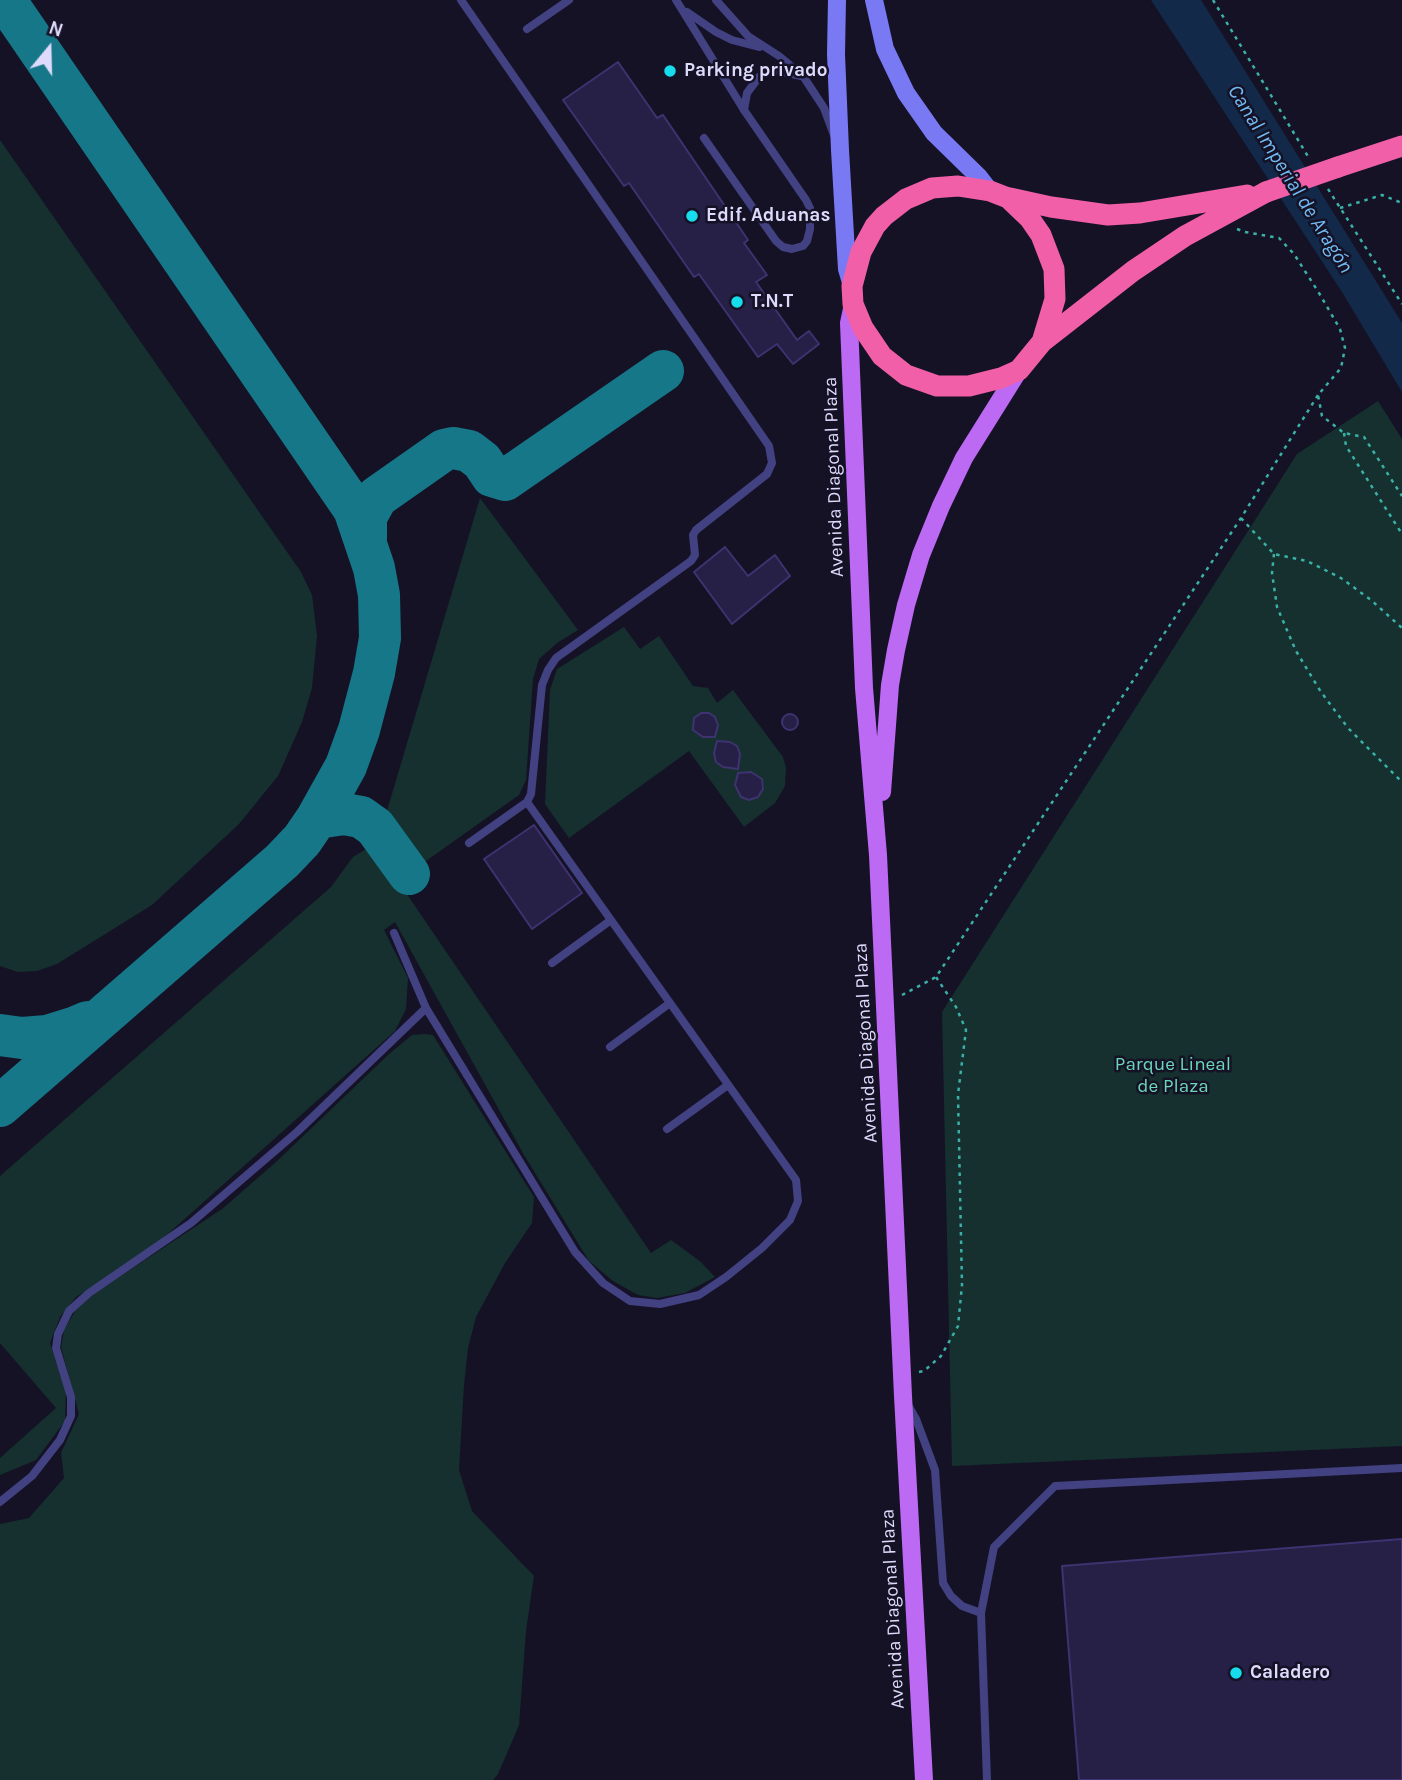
<!DOCTYPE html>
<meta charset="utf-8">
<style>
body{margin:0}
#map{position:relative;width:1402px;height:1780px;overflow:hidden;background:#151226;font-family:Karla,sans-serif}
canvas{display:block}
.north{position:absolute;left:14px;top:14px;width:70px;height:70px;-webkit-text-stroke:5px #151226;paint-order:stroke;rotate:19deg;font-size:19px;font-weight:700;line-height:28px;text-align:center;color:#dddafc}
.north::after{content:'';display:block;margin:auto;width:24px;height:32px;background:#dddafc;clip-path:polygon(50% 0,100% 100%,50% 72%,0 100%)}
</style>
<div id="map">
<canvas width="1402" height="1780"></canvas>
<div class="north">N</div>
</div>
<script>
const c = document.querySelector('canvas').getContext('2d');
c.lineJoin = 'round';
function fill(path, color) { c.fillStyle = color; c.fill(path, 'evenodd'); }
const shape = rows => new Path2D(rows.map(r => 'M' + r).join(''));
function trace(path, color, width, dash) { c.strokeStyle = color; c.lineWidth = width; c.lineCap = dash ? 'butt' : 'round'; c.setLineDash(dash || []); c.stroke(path); }
function drawText(font, color, halo, rows, align = 'center') {
  c.font = font + ' Karla,sans-serif'; c.lineWidth = 5; c.setLineDash([]); c.textBaseline = 'middle'; c.strokeStyle = halo; c.fillStyle = color; for (const [text, x, y, turn = 0] of rows) {
    c.save(); c.translate(x, y); c.rotate((+turn || 0) * Math.PI / 180); c.textAlign = isNaN(turn) ? turn : align; if (halo) c.strokeText(text, 0, 0); c.fillText(text, 0, 0); c.restore();
  }
}
fill(shape([
 [0,140,301,572,312,595,317,636,312,688,302,722,278,776,239,824,152,905,57,964,37,971,18,972,0,966],
 [1378,401,1402,439,1402,1446,952,1466,942,1012,1297,454],
 [480,498,578,630,557,643,539,659,533,679,526,780,519,795,426,861,417,859,386,814],
 [624,627,640,649,659,636,693,686,708,688,717,703,733,690,783,757,786,767,785,786,775,803,744,827,689,751,569,838,545,804,550,690,557,669],
 [371,846,398,881,651,1253,671,1240,701,1262,715,1277,685,1293,657,1298,638,1295,613,1281,589,1261,524,1155,395,922,384,930,408,978,406,1009,395,1031,170,1232,141,1256,76,1297,60,1317,50,1343,66,1392,65,1421,36,1460,0,1475,0,1458,56,1408,0,1343,0,1176,331,887,353,857],
 [424,1034,433,1035,534,1197,532,1223,505,1263,476,1317,468,1348,464,1385,459,1470,472,1511,534,1576,526,1631,519,1725,498,1774,493,1780,0,1780,0,1524,29,1518,64,1478,61,1453,79,1414,61,1347,64,1330,75,1311,95,1293,222,1209,276,1162,389,1054,412,1035]
]), '#15302e');
fill(shape([
 [1151,0,1201,0,1402,323,1402,392,1342,292]
]), '#132949');
trace(shape([
 [366,539,366,517,377,497,444,450,453,448,469,451,482,461,492,476,505,480,663,371],
 [317,818,344,814,361,817,375,827,409,874],
 [0,1035,22,1038,47,1036,76,1027,88,1022],
 [0,1106,282,861,302,840,317,818,346,766,359,730,374,673,380,638,379,595,374,568,354,509,5,0]
]), '#167789', 42);
const building = shape([
 [618,62,657,118,663,115,748,240,744,243,767,275,756,282,797,340,809,331,819,344,793,364,777,344,758,357,699,274,694,277,629,183,624,186,563,100,618,62],
 [725,547,748,576,775,555,790,576,732,624,694,572,725,547],
 [701,713,709,713,715,717,718,725,715,737,703,737,693,730,694,718,701,713],
 '782 722a8 8 0 1 1 16 0a8 8 0 1 1-16 0Z',
 [717,741,730,742,737,746,740,754,738,769,723,767,716,762,714,753,717,741],
 [751,772,762,779,763,789,758,797,749,800,741,797,735,785,738,773,751,772],
 [534,825,582,893,532,929,484,859,534,825],
 [1402,1539,1402,1780,1079,1780,1062,1566,1402,1539]
]);
fill(building, '#261f46');
trace(building, '#3e3370', 2);
trace(shape([
 [1213,0,1309,158],
 [1328,189,1402,304],
 [1340,208,1382,195,1402,203],
 [1237,229,1245,232,1279,238,1294,254,1319,293,1340,329,1345,348,1341,368,1318,395,1322,416,1344,433,1364,437,1402,496],
 [1344,433,1346,446,1402,534],
 [1241,518,1274,554,1307,561,1341,578,1371,600,1402,628],
 [1274,554,1272,573,1277,607,1296,651,1321,692,1348,728,1402,782],
 [902,995,936,977,1241,518,1318,395],
 [919,1372,924,1371,941,1356,958,1326,962,1285,958,1094,966,1030,956,1007,936,977]
]), '#3ab0a6', 2.5, [3.5, 5]);
trace(shape([
 [461,0,769,446,772,463,767,474,696,530,693,535,695,555,691,561,556,658,548,670,542,685,531,794,527,802,469,843],
 [676,0,744,110,806,200,810,208,810,229,807,241,803,246,792,249,783,247,776,241,704,138],
 [716,0,748,36,779,56,803,76,824,108,834,135],
 [687,12,716,32,732,40,759,47],
 [527,29,569,0],
 [744,110,747,93,759,77,767,72,778,71,801,76],
 [394,933,426,1008,575,1252,603,1283,630,1301,660,1304,699,1295,726,1277,762,1248,790,1220,798,1201,796,1180,527,802],
 [552,963,611,920],
 [610,1047,670,1003],
 [667,1129,728,1085],
 [908,1405,916,1419,935,1470,943,1583,951,1596,962,1606,981,1613],
 [0,1502,32,1476,60,1440,71,1416,71,1397,56,1348,58,1334,69,1311,89,1293,191,1223,297,1132,426,1008],
 [987,1780,981,1613,994,1547,1055,1486,1402,1468]
]), '#424182', 8);
trace(shape([
 [837,0,836,54,840,150,847,269,852,286],
 [874,0,885,49,906,93,934,133,979,177,990,191]
]), '#7979f4', 18);
trace(shape([
 [853,304,849,323,864,688,878,855,903,1396,924,1780],
 [882,792,890,685,896,650,906,605,921,555,941,506,964,458,1019,370]
]), '#bc6af3', 18);
trace(shape([
 [1338,167,1402,146],
 [1010,198,1051,207,1108,215,1140,213,1247,195],
 [1042,342,1055,299,1054,269,1041,235,1030,219,1008,198,990,191,958,186,932,188,906,199,884,216,875,226,861,252,852,286,853,304,863,328,882,356,906,375,937,386,969,386,1001,378,1019,370,1042,342,1133,271,1185,236,1266,192]
]), '#f25fa9', 21);
trace(shape([
 [1266,192,1338,167]
]), '#f25fa9', 21);
for (const [x, y, r, color] of [
 [670,71,7,"#16dcec"],
 [692,216,7,"#16dcec"],
 [737,302,7,"#16dcec"],
 [1236,1673,7,"#16dcec"]
]) { const dot = new Path2D(); dot.arc(x, y, r, 0, 2 * Math.PI); c.fillStyle = color; c.fill(dot); trace(dot, '#151226', 2.5); }
drawText('bold 19px', '#dddafc', '#151226', [
 ["Parking privado",684,71],
 ["Edif. Aduanas",706,216],
 ["T.N.T",751,302],
 ["Caladero",1250,1673]
], 'left');
drawText('19px', '#dddafc', '#151226', [
 ["Avenida Diagonal Plaza",834,477,-92],
 ["Avenida Diagonal Plaza",866,1043,-93],
 ["Avenida Diagonal Plaza",893,1609,-93]
]);
drawText('19px', '#6bd7b9', '#151226', [
 ["Parque Lineal",1173,1065],
 ["de Plaza",1173,1087]
]);
drawText('italic 21px', '#71baf3', '#151226', [
 ["Canal Imperial de Aragón",1290,179,58]
]);
</script>
